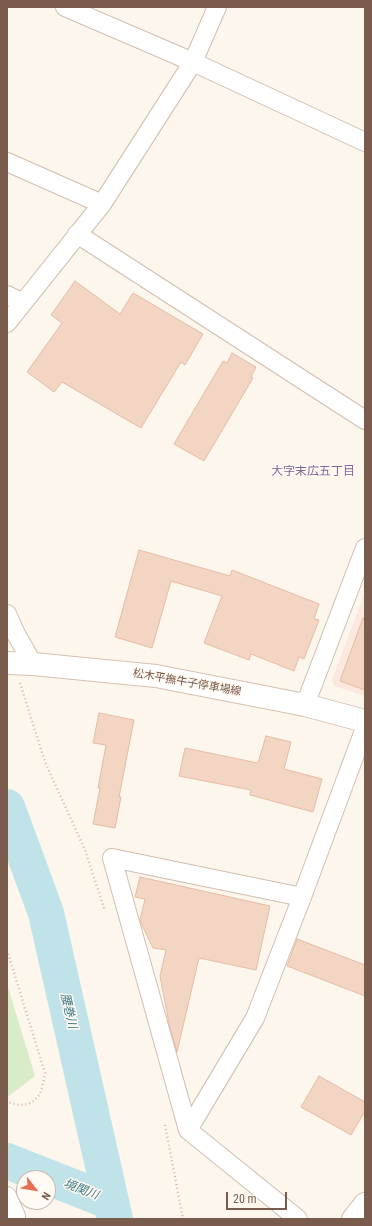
<!DOCTYPE html>
<meta charset="utf-8">
<style>
body{margin:0}
#map{position:relative;width:372px;height:1226px;overflow:hidden;background:#fdf6ec;font-family:"Roboto Condensed",sans-serif}
canvas{display:block}
.frame{position:absolute;inset:0;border:8px solid #7a5c4d;pointer-events:none}
.north{position:absolute;left:16px;top:1170px;width:40px;height:40px;box-sizing:border-box;background:#fffaf3;border:1px solid #cabbb1;border-radius:50%;rotate:121deg;font-size:11px;font-weight:700;line-height:16px;text-align:center;color:#7a5c4d}
.north::after{content:'';display:block;margin:auto;width:14px;height:18px;background:#e76f51;clip-path:polygon(50% 0,100% 100%,50% 72%,0 100%)}
.scale{position:absolute;left:226px;top:1192px;width:61px;height:18px;box-sizing:border-box;border:2px solid #7a5c4d;border-top:0;padding-left:5px;font-size:12px;line-height:14px;white-space:nowrap;color:#7a5c4d;-webkit-text-stroke:3px #fffaf3;paint-order:stroke}
</style>
<div id="map">
<canvas width="372" height="1226"></canvas>
<div class="frame"></div>
<div class="north">N</div>
<div class="scale">20 m</div>
</div>
<script>
const c = document.querySelector('canvas').getContext('2d');
c.lineJoin = 'round';
function fill(path, color) { c.fillStyle = color; c.fill(path, 'evenodd'); }
const shape = rows => new Path2D(rows.map(r => 'M' + r).join(''));
function trace(path, color, width, dash) { c.strokeStyle = color; c.lineWidth = width; c.lineCap = dash ? 'butt' : 'round'; c.setLineDash(dash || []); c.stroke(path); }
function drawText(font, color, halo, rows, align = 'center') {
  c.font = font + ' "Roboto Condensed","Noto Sans JP",sans-serif'; c.lineWidth = 3; c.setLineDash([]); c.textBaseline = 'middle'; c.strokeStyle = halo; c.fillStyle = color; for (const [text, x, y, turn = 0] of rows) {
    c.save(); c.translate(x, y); c.rotate((+turn || 0) * Math.PI / 180); c.textAlign = isNaN(turn) ? turn : align; if (halo) c.strokeText(text, 0, 0); c.fillText(text, 0, 0); c.restore();
  }
}
fill(shape([
 [365,592,365,696,334,686,332,680]
]), '#fde8e0');
fill(shape([
 [7,984,35,1076,9,1096,7,1095]
]), '#d8ecc9');
trace(shape([
 [7,807,46,913,115,1219],
 [7,1161,111,1202]
]), '#bfe3e8', 36);
const building = shape([
 [75,281,120,314,133,293,203,334,185,365,181,362,141,428,62,382,54,392,27,372,62,323,51,315,75,281],
 [232,353,256,367,251,377,253,378,204,461,174,444,223,361,227,363,232,353],
 [139,550,230,576,232,570,319,604,314,619,319,620,304,659,299,657,294,671,251,654,249,660,204,643,222,596,171,581,152,648,115,637,139,550],
 [363,618,365,618,365,690,340,681,363,618],
 [99,713,134,720,119,797,121,797,115,828,93,824,100,788,98,788,106,745,93,743,99,713],
 [266,736,291,742,284,769,322,779,313,812,250,795,251,790,179,776,185,748,258,763,266,736],
 [140,877,270,906,256,970,199,958,177,1052,170,1028,160,976,166,950,153,948,142,925,140,920,145,899,135,897,140,877],
 [297,939,365,965,365,996,287,966,297,939],
 [319,1076,365,1102,365,1111,351,1135,301,1107,319,1076]
]);
fill(building, '#f3d5c3');
trace(building, '#e6bba3', 1);
const street = shape([
 [65,7,193,62,365,142],
 [7,162,102,204],
 [77,234,365,420],
 [7,295,23,303],
 [7,323,102,204,193,62,217,7],
 [7,614,16,634,33,664],
 [305,705,365,548],
 [188,1130,255,1018,302,897,365,728],
 [7,1196,16,1216,15,1219],
 [298,1219,188,1130,112,858,302,897]
]);
const secondary = shape([
 [7,663,33,664,156,676,305,705,365,721],
 [353,1219,365,1204]
]);
trace(street, '#d1beb0', 20);
trace(secondary, '#d6c0b0', 24);
trace(shape([
 [20,683,45,762,85,850,105,911],
 [7,950,45,1073,43,1084,40,1094,34,1101,28,1104,19,1105,7,1102],
 [165,1125,183,1219]
]), '#d9b8a5', 2.5, [1, 3]);
trace(street, '#fff', 18);
trace(secondary, '#fff', 22);
drawText('11px', '#7a5c4d', '#fffaf3', [
 ["松木平撫牛子停車場線",187,683,10]
]);
drawText('12px', '#846695', '#fffaf3', [
 ["大字末広五丁目",313,472]
]);
drawText('italic 12px', '#437c86', '#fffaf3', [
 ["腰巻川",68,1011,77],
 ["境関川",81,1190,21]
]);
</script>
